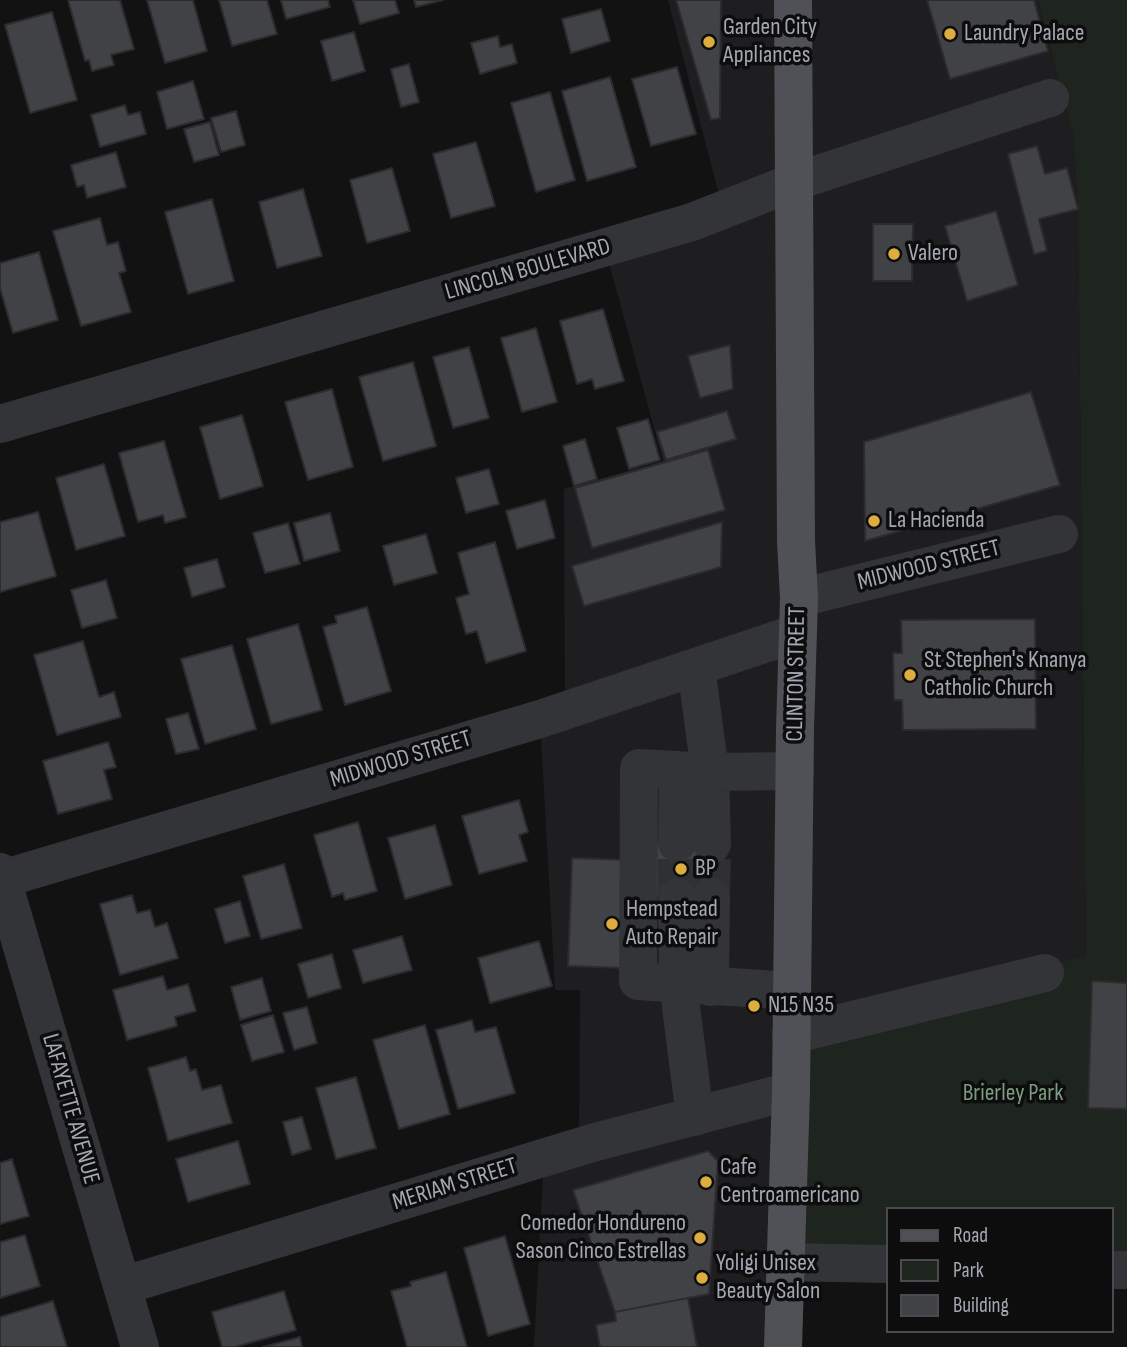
<!DOCTYPE html>
<style>
body{margin:0}
#map{position:relative;width:1127px;height:1347px;overflow:hidden;background:#121213;font-family:"Sofia Sans Condensed",sans-serif}
canvas{display:block}
.legend{position:absolute;left:886px;top:1207px;width:228px;height:126px;box-sizing:border-box;background:#0d0d0e;border:2px solid #494b50;margin:0;padding:9px 12px;list-style:none;font-size:21px;color:#a4a8b2}
.legend li{display:flex;align-items:center;gap:14px;height:35px}
.legend b{width:35px;border:2px solid #494b50}
</style>
<div id="map">
<canvas width="1127" height="1347"></canvas>
<ul class="legend">
<li><b style="height:9px;background:#4f5156"></b>Road</li>
<li><b style="height:19px;background:#1e251f"></b>Park</li>
<li><b style="height:19px;background:#414246"></b>Building</li>
</ul>
</div>
<script>
const c = document.querySelector('canvas').getContext('2d');
c.lineJoin = 'round';
function fill(path, color) { c.fillStyle = color; c.fill(path, 'evenodd'); }
const shape = rows => new Path2D(rows.map(r => 'M' + r).join(''));
function trace(path, color, width, dash) { c.strokeStyle = color; c.lineWidth = width; c.lineCap = dash ? 'butt' : 'round'; c.setLineDash(dash || []); c.stroke(path); }
function drawText(font, color, halo, rows, align = 'center') {
  c.font = font + ' "Sofia Sans Condensed",sans-serif'; c.lineWidth = 7; c.setLineDash([]); c.textBaseline = 'middle'; c.strokeStyle = halo; c.fillStyle = color; for (const [text, x, y, turn = 0] of rows) {
    c.save(); c.translate(x, y); c.rotate((+turn || 0) * Math.PI / 180); c.textAlign = isNaN(turn) ? turn : align; if (halo) c.strokeText(text, 0, 0); c.fillText(text, 0, 0); c.restore();
  }
}
fill(shape([
 [668,0,1038,0,1073,135,1078,209,1086,955,791,1035,783,1347,534,1347,544,1158,579,1147,580,990,555,990,540,719,565,710,564,489,663,461,605,248,723,210]
]), '#1e1e20');
fill(shape([
 [1038,0,1127,0,1127,1270,1111,1270,1111,1209,887,1209,887,1264,784,1262,791,1035,1086,955,1078,209,1073,135]
]), '#1e251f');
const building = shape([
 [68,0,120,0,134,49,111,55,114,65,92,71,89,60,85,61,68,0],
 [147,0,193,0,207,51,165,63,147,0],
 [219,0,267,0,277,34,232,46,219,0],
 [281,0,328,0,330,7,286,19,281,0],
 [353,0,395,0,399,13,360,24,353,0],
 [414,0,443,0,416,7,414,0],
 [676,0,721,0,720,118,711,120,676,0],
 [927,0,1034,0,1048,51,950,79,927,0],
 [601,9,610,41,571,53,562,19,601,9],
 [52,12,77,100,30,113,5,25,52,12],
 [354,32,365,71,332,81,321,41,354,32],
 [498,36,500,47,512,44,517,63,480,74,471,43,498,36],
 [409,64,419,102,401,107,391,69,409,64],
 [677,67,696,134,651,146,632,79,677,67],
 [610,77,636,167,587,181,562,91,610,77],
 [193,81,204,119,167,129,157,92,193,81],
 [550,92,575,180,536,192,511,103,550,92],
 [125,105,128,115,140,112,146,134,100,147,91,115,125,105],
 [236,111,245,145,221,152,211,118,236,111],
 [210,122,219,155,194,162,184,129,210,122],
 [476,142,495,206,451,218,433,154,476,142],
 [1037,146,1045,174,1067,168,1078,209,1039,219,1047,251,1034,254,1008,154,1037,146],
 [116,152,126,187,87,198,84,185,77,187,71,165,116,152],
 [392,168,410,231,367,243,350,180,392,168],
 [303,189,322,256,277,268,259,202,303,189],
 [212,199,234,281,188,294,165,212,212,199],
 [996,211,1018,285,967,301,945,226,996,211],
 [100,218,107,245,118,242,126,271,119,273,131,312,81,326,53,231,100,218],
 [873,224,913,224,912,281,873,281,873,224],
 [39,252,58,320,13,333,0,288,0,263,39,252],
 [603,309,624,381,595,389,592,379,577,384,560,321,603,309],
 [536,328,557,402,522,412,501,338,536,328],
 [730,345,733,389,700,398,688,356,730,345],
 [469,347,489,418,453,428,433,357,469,347],
 [413,362,436,446,383,461,359,377,413,362],
 [332,389,353,467,308,480,285,402,332,389],
 [1031,392,1060,485,865,541,864,442,1031,392],
 [727,411,736,439,666,460,657,432,727,411],
 [242,415,263,486,220,499,200,427,242,415],
 [648,419,660,460,629,469,617,428,648,419],
 [585,439,597,479,574,486,563,446,585,439],
 [164,441,186,517,165,523,163,515,138,522,119,453,164,441],
 [708,450,725,510,592,548,575,488,708,450],
 [104,464,125,536,76,550,56,478,104,464],
 [489,469,499,504,466,513,456,478,489,469],
 [545,500,555,538,517,549,506,511,545,500],
 [38,512,56,576,0,592,0,522,38,512],
 [330,513,340,551,304,561,294,523,330,513],
 [722,522,721,567,584,606,572,566,722,522],
 [288,523,300,564,265,573,253,533,288,523],
 [426,534,437,573,394,585,383,546,426,534],
 [495,542,526,651,486,663,477,631,466,634,456,598,469,594,458,553,495,542],
 [217,559,225,587,192,597,184,568,217,559],
 [106,580,117,618,82,628,71,590,106,580],
 [367,607,391,691,345,705,323,627,337,623,335,616,367,607],
 [1035,619,1036,729,903,730,902,700,894,700,893,653,902,653,901,620,1035,619],
 [298,624,322,710,271,724,247,639,298,624],
 [83,641,99,697,114,692,121,717,57,735,34,655,83,641],
 [232,645,256,729,205,744,181,659,232,645],
 [188,713,199,749,176,754,166,719,188,713],
 [108,742,116,767,104,770,112,799,58,814,43,761,108,742],
 [519,800,528,832,519,835,527,861,479,874,462,816,519,800],
 [358,822,377,891,345,900,343,893,332,897,314,835,358,822],
 [435,825,452,885,405,899,388,838,435,825],
 [644,842,725,844,724,898,642,895,644,842],
 [572,858,627,860,623,968,568,966,572,858],
 [284,864,302,928,261,939,243,876,284,864],
 [132,895,137,913,150,910,155,927,167,923,178,958,120,975,100,904,132,895],
 [240,901,250,936,225,943,215,909,240,901],
 [402,936,412,970,363,983,353,950,402,936],
 [539,941,552,986,490,1003,478,958,539,941],
 [332,954,341,988,308,998,298,964,332,954],
 [163,976,167,990,188,984,196,1011,175,1017,177,1026,127,1040,113,990,163,976],
 [262,978,271,1011,240,1020,231,987,262,978],
 [1092,981,1127,983,1127,1109,1088,1108,1092,981],
 [307,1007,317,1043,294,1050,283,1013,307,1007],
 [273,1015,284,1052,252,1061,241,1025,273,1015],
 [472,1020,475,1032,496,1027,515,1093,458,1109,436,1030,472,1020],
 [425,1025,450,1114,399,1129,373,1040,425,1025],
 [186,1057,190,1071,196,1069,202,1090,221,1085,232,1123,168,1141,148,1068,186,1057],
 [356,1077,376,1148,336,1159,316,1088,356,1077],
 [302,1117,311,1149,292,1155,283,1122,302,1117],
 [238,1141,250,1184,188,1202,176,1159,238,1141],
 [708,1151,718,1161,709,1294,615,1312,573,1190,708,1151],
 [12,1159,29,1216,0,1224,0,1163,12,1159],
 [25,1235,40,1286,0,1298,0,1242,25,1235],
 [505,1236,530,1324,488,1336,464,1248,505,1236],
 [446,1272,467,1347,407,1347,391,1291,411,1286,410,1282,446,1272],
 [284,1291,296,1330,235,1347,222,1347,212,1312,284,1291],
 [688,1298,697,1347,600,1347,596,1325,616,1321,615,1312,688,1298],
 [53,1301,67,1347,0,1347,0,1317,53,1301],
 [300,1337,302,1347,263,1347,300,1337]
]);
fill(building, '#414246');
trace(building, '#2c2c2f', 2);
trace(shape([
 [677,897,677,843],
 [711,897,712,844]
]), '#2f3033', 38, [38, 19]);
trace(shape([
 [0,424,692,222,794,182,1050,98],
 [799,598,1059,534],
 [696,667,710,772,712,844],
 [677,843,678,770],
 [0,872,140,1347],
 [2,879,540,719,797,633],
 [677,897,678,983,695,1117],
 [710,987,711,897],
 [792,991,638,981,639,768,710,772,795,771],
 [791,1035,1045,973],
 [784,1262,887,1264],
 [1111,1270,1127,1270],
 [122,1286,592,1143,791,1091]
]), '#333437', 38);
trace(shape([
 [783,1347,791,1091,795,729,799,598,796,541,793,0]
]), '#4f5156', 38);
for (const [x, y, r, color] of [
 [950,34,7,"#dead3f"],
 [709,42,7,"#dead3f"],
 [894,254,7,"#dead3f"],
 [874,521,7,"#dead3f"],
 [910,675,7,"#dead3f"],
 [681,869,7,"#dead3f"],
 [612,924,7,"#dead3f"],
 [754,1006,7,"#dead3f"],
 [706,1182,7,"#dead3f"],
 [700,1238,7,"#dead3f"],
 [702,1278,7,"#dead3f"]
]) { const dot = new Path2D(); dot.arc(x, y, r, 0, 2 * Math.PI); c.fillStyle = color; c.fill(dot); trace(dot, '#0d0d0e', 2.5); }
drawText('24px', '#a4a8b2', '#0d0d0e', [
 ["Garden City",723,28],
 ["Appliances",723,56],
 ["Laundry Palace",964,34],
 ["Valero",908,254],
 ["La Hacienda",888,521],
 ["St Stephen's Knanya",924,661],
 ["Catholic Church",924,689],
 ["BP",695,869],
 ["Hempstead",626,910],
 ["Auto Repair",626,938],
 ["N15 N35",768,1006],
 ["Cafe",720,1168],
 ["Centroamericano",720,1196],
 ["Comedor Hondureno",686,1224,"right"],
 ["Sason Cinco Estrellas",686,1252,"right"],
 ["Yoligi Unisex",716,1264],
 ["Beauty Salon",716,1292]
], 'left');
drawText('24px', '#a4a8b2', '#0d0d0e', [
 ["LINCOLN BOULEVARD",528,270,-16],
 ["MIDWOOD STREET",929,566,-14],
 ["CLINTON STREET",797,674,-89],
 ["MIDWOOD STREET",401,760,-17],
 ["LAFAYETTE AVENUE",70,1109,74],
 ["MERIAM STREET",455,1185,-17]
]);
drawText('24px', '#7d9b80', '#0d0d0e', [
 ["Brierley Park",1013,1094]
]);
</script>
